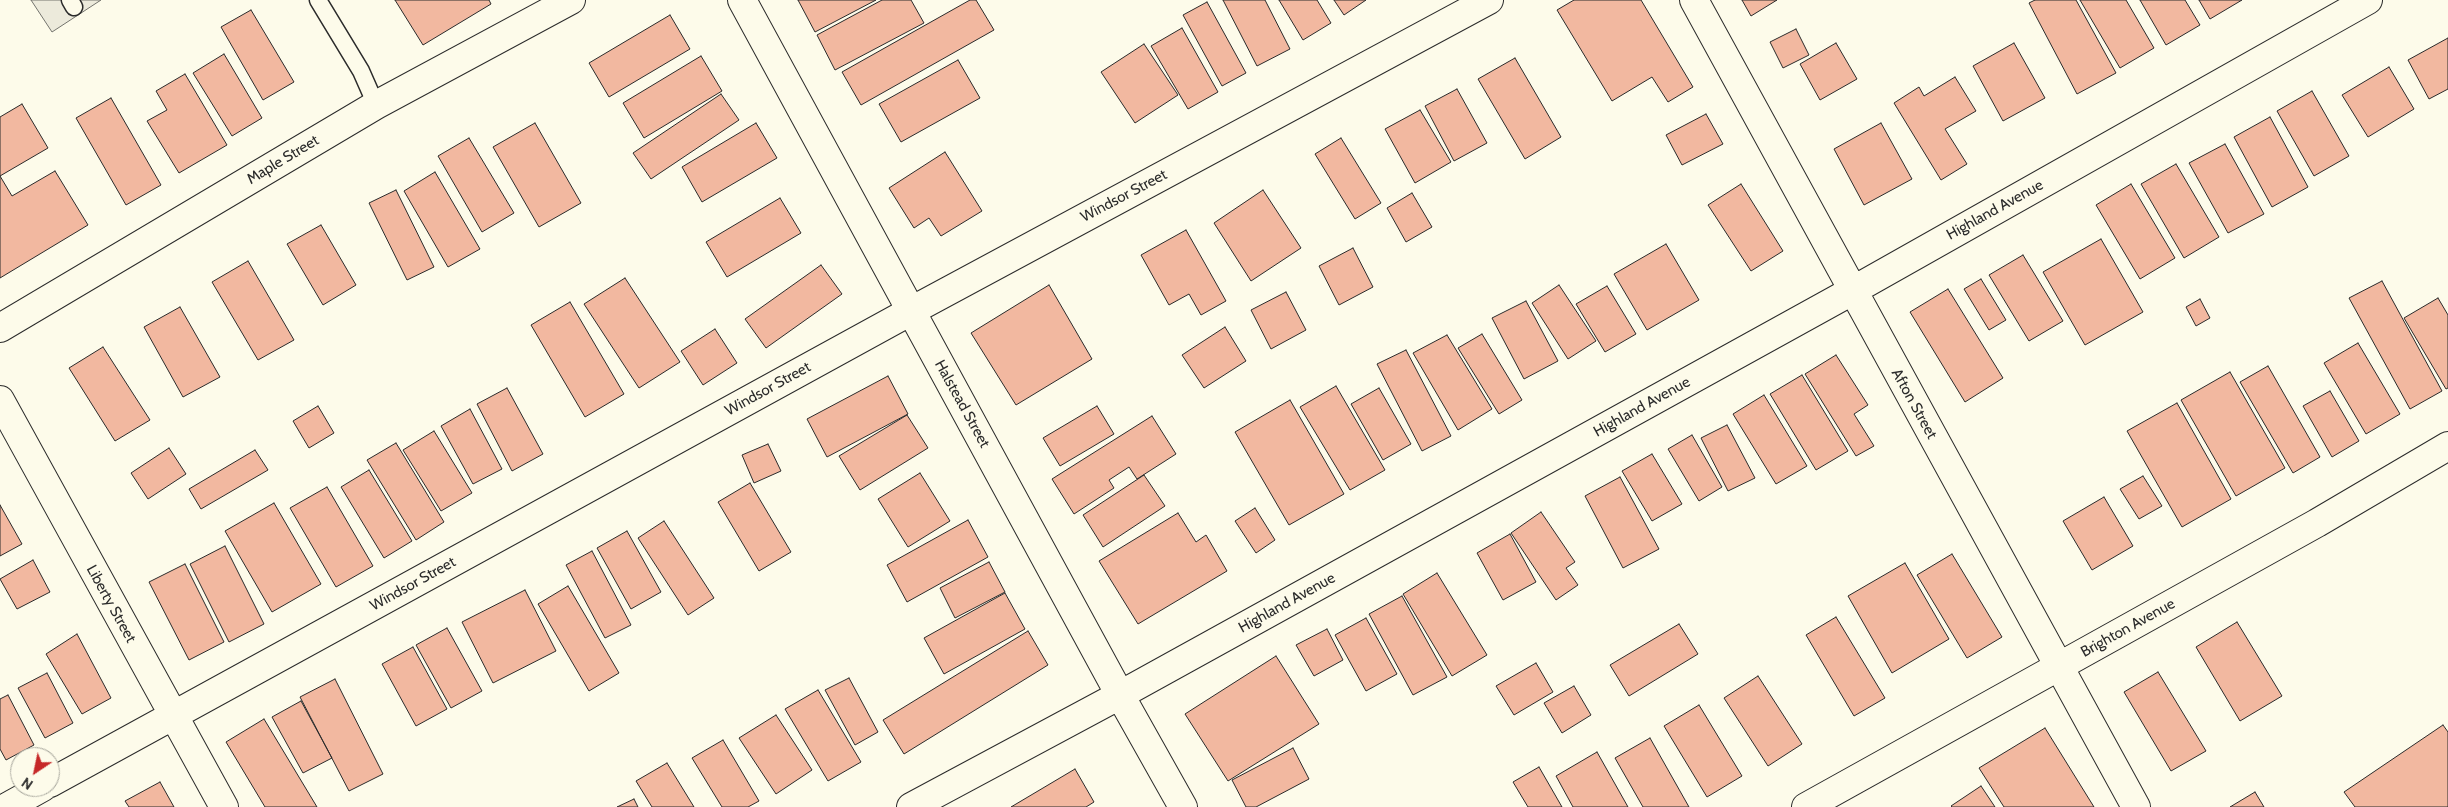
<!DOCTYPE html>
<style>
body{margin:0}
#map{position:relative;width:2448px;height:807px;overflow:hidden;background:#fdfbea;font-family:Cabin,sans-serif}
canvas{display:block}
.north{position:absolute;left:10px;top:747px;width:50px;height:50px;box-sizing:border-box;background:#fdfbea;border:1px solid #a9a89e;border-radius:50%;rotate:214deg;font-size:14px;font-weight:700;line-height:20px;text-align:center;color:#2b2b2b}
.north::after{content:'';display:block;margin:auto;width:18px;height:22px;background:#c62828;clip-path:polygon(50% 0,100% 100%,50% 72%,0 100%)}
</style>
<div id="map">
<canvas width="2448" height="807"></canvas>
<div class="north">N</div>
</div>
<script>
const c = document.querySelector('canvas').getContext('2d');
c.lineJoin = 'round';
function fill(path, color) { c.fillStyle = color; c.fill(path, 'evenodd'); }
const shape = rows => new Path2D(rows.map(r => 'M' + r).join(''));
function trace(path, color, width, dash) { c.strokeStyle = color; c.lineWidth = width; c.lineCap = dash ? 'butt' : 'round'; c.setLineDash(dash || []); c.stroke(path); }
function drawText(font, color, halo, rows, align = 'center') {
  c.font = font + ' Cabin,sans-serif'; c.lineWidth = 4; c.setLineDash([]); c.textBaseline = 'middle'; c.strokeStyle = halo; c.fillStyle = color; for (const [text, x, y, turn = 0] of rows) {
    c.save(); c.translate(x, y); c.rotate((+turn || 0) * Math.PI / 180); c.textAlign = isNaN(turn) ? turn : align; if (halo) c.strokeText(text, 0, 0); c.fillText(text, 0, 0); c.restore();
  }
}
const parking = shape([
 [31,0,101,0,52,32,31,0]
]);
fill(parking, '#eceadb');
trace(parking, '#74746e', 1);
const building = shape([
 [395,0,489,0,491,4,423,45,395,0],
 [798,0,876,0,815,32,798,0],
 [882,0,911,0,924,23,835,70,817,35,882,0],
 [970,0,976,0,994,30,861,105,842,72,970,0],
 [1223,0,1265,0,1290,49,1257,66,1223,0],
 [1279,0,1317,0,1331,23,1303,40,1279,0],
 [1334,0,1366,0,1344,15,1334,0],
 [1574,0,1641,0,1693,87,1668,102,1652,77,1612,101,1557,10,1574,0],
 [1742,0,1777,0,1751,16,1742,0],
 [2035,0,2076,0,2116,73,2077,94,2029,3,2035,0],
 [2080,0,2126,0,2154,48,2120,68,2080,0],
 [2140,0,2185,0,2200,25,2166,45,2140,0],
 [2199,0,2242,0,2210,19,2199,0],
 [1207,2,1246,73,1222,86,1183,15,1207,2],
 [251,10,294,82,263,100,221,27,251,10],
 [670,15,690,49,609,97,589,63,670,15],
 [1182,28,1218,92,1188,109,1151,46,1182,28],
 [1796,29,1809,55,1783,68,1770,42,1796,29],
 [2448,38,2448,89,2429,99,2408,60,2448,38],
 [1836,43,1857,79,1820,100,1800,64,1836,43],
 [2014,43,2045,98,2003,121,1973,66,2014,43],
 [1144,44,1178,95,1135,123,1101,72,1144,44],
 [224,54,262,118,232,136,193,73,224,54],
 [701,56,722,91,644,138,623,103,701,56],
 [1515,58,1561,137,1525,159,1478,79,1515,58],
 [958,60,980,98,901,142,879,104,958,60],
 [2389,67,2414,109,2368,137,2342,95,2389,67],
 [185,74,227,145,179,173,147,121,167,110,156,91,185,74],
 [1955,77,1976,111,1945,129,1967,164,1941,180,1894,103,1919,87,1924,96,1955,77],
 [1457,89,1487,143,1454,161,1425,106,1457,89],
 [2312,91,2349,156,2314,176,2277,111,2312,91],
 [721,94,739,120,651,179,633,153,721,94],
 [111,98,161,185,126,205,76,118,111,98],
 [22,104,48,148,0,176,0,117,22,104],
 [1420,110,1451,162,1415,183,1385,129,1420,110],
 [1706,114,1723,144,1682,165,1666,135,1706,114],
 [2270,117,2308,187,2272,207,2234,137,2270,117],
 [535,123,581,203,539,227,493,147,535,123],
 [756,123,777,158,702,202,682,167,756,123],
 [1881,123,1912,179,1864,205,1834,149,1881,123],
 [469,138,514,213,482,232,438,156,469,138],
 [1341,138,1381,203,1355,219,1315,154,1341,138],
 [2225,144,2264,214,2228,233,2189,163,2225,144],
 [945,152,982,211,941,236,929,218,914,228,889,188,945,152],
 [2176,164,2219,237,2184,258,2141,184,2176,164],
 [55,171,88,225,0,278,0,176,12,196,55,171],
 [435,172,480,249,448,267,404,191,435,172],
 [1741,184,1783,251,1751,271,1708,205,1741,184],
 [2131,184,2175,258,2140,279,2096,205,2131,184],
 [396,190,434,267,407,280,369,203,396,190],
 [1263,190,1301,248,1251,281,1214,223,1263,190],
 [1412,193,1432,227,1406,242,1387,208,1412,193],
 [780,198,801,233,727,277,706,242,780,198],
 [321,225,356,285,323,305,287,244,321,225],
 [1186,230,1226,301,1201,315,1189,294,1169,305,1141,255,1186,230],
 [2101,239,2143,312,2085,345,2043,272,2101,239],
 [1666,244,1699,300,1647,330,1614,274,1666,244],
 [1353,248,1373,287,1339,305,1319,266,1353,248],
 [2023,255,2063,321,2029,341,1989,275,2023,255],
 [248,261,294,340,258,360,212,282,248,261],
 [821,265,842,294,766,348,745,319,821,265],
 [625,278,680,362,639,388,584,304,625,278],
 [1981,279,2006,320,1989,330,1964,289,1981,279],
 [2382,281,2442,391,2410,409,2349,298,2382,281],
 [1049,285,1092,359,1016,405,971,333,1049,285],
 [1559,285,1596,341,1568,359,1532,303,1559,285],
 [1607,286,1636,334,1605,352,1576,304,1607,286],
 [1948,289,2003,378,1965,402,1910,312,1948,289],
 [1286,292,1306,330,1271,349,1251,310,1286,292],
 [2438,298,2448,315,2448,388,2446,389,2404,318,2438,298],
 [2200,299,2210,318,2196,326,2186,307,2200,299],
 [1526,301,1558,361,1524,379,1492,318,1526,301],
 [570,302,624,394,585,417,531,325,570,302],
 [180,307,220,377,183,397,144,327,180,307],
 [1225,327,1246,361,1204,388,1182,355,1225,327],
 [715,329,737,363,703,385,681,351,715,329],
 [1482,334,1522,400,1499,414,1458,348,1482,334],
 [1447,335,1492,409,1458,430,1413,353,1447,335],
 [2358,343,2400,414,2366,434,2324,363,2358,343],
 [103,347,150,420,115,441,69,368,103,347],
 [1406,350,1451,436,1422,451,1377,364,1406,350],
 [1836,355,1868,405,1854,414,1874,446,1856,456,1805,374,1836,355],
 [2268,366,2320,457,2293,473,2240,382,2268,366],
 [2230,372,2285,468,2236,496,2181,400,2230,372],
 [1802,375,1848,451,1816,470,1770,394,1802,375],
 [888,376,908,414,827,457,807,419,888,376],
 [1336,386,1385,470,1350,490,1300,407,1336,386],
 [507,388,543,454,512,471,477,404,507,388],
 [1379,388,1411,444,1383,460,1351,404,1379,388],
 [2330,391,2359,441,2332,457,2303,406,2330,391],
 [1764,395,1807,466,1776,484,1733,414,1764,395],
 [1290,400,1344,494,1289,525,1235,432,1290,400],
 [2177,403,2231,499,2182,527,2127,431,2177,403],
 [318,406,334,433,309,448,293,421,318,406],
 [1097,406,1114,434,1060,466,1043,438,1097,406],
 [470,409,502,469,473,484,441,426,470,409],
 [907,415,928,448,860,490,839,456,907,415],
 [1152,416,1176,454,1137,479,1129,467,1109,480,1114,488,1074,514,1052,479,1152,416],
 [1727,425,1755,478,1728,491,1701,438,1727,425],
 [434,431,472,493,441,511,403,450,434,431],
 [1692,435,1722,487,1699,501,1668,449,1692,435],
 [396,443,444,522,416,540,367,460,396,443],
 [768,444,781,471,754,483,742,455,768,444],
 [169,448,186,474,148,499,131,473,169,448],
 [255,450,268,470,201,509,189,489,255,450],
 [1652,454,1682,504,1652,521,1622,471,1652,454],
 [369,470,412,541,384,558,341,487,369,470],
 [920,473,950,521,908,547,878,499,920,473],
 [1144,475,1165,506,1103,547,1083,515,1144,475],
 [2143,476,2162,506,2139,519,2120,489,2143,476],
 [1620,477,1659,549,1623,568,1585,496,1620,477],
 [750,483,791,552,759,571,718,502,750,483],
 [327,487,373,566,336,587,290,508,327,487],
 [2104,497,2133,546,2092,570,2063,521,2104,497],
 [274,503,321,584,272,612,225,531,274,503],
 [0,505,22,544,0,556,0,505],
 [1255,508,1275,540,1256,553,1235,521,1255,508],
 [1541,512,1575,562,1566,568,1578,585,1556,600,1511,533,1541,512],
 [1178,513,1196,542,1206,535,1227,571,1138,624,1099,561,1178,513],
 [968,520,988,557,907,602,887,565,968,520],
 [664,521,714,598,688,615,638,538,664,521],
 [627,531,661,592,631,609,597,548,627,531],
 [1510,534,1536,582,1503,600,1477,553,1510,534],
 [225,546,264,624,229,642,190,564,225,546],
 [592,551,631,625,605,638,566,565,592,551],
 [1952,554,2002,637,1967,658,1917,575,1952,554],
 [33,560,50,592,17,609,0,579,33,560],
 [989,562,1005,592,955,618,940,588,989,562],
 [1905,563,1949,639,1892,673,1848,596,1905,563],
 [185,564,224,642,189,660,149,582,185,564],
 [1437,573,1487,655,1452,676,1403,594,1437,573],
 [568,586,619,673,589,691,538,604,568,586],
 [525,590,556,651,493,683,462,622,525,590],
 [1005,593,1025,629,944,674,924,638,1005,593],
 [1402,596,1447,677,1413,695,1369,614,1402,596],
 [1836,617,1885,698,1854,716,1806,635,1836,617],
 [1366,618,1397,674,1366,691,1335,635,1366,618],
 [2237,622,2282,696,2240,721,2196,647,2237,622],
 [1679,624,1698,654,1629,696,1610,665,1679,624],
 [447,628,482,691,451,708,416,645,447,628],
 [1327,629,1343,660,1314,676,1296,645,1327,629],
 [1028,631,1048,665,904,754,883,720,1028,631],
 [77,634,111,698,82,714,46,654,77,634],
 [413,647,447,709,416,726,382,664,413,647],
 [1276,656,1319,724,1228,781,1185,714,1276,656],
 [1536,663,1553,692,1514,715,1496,686,1536,663],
 [2158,672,2206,751,2171,771,2124,692,2158,672],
 [47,673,73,723,45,738,18,688,47,673],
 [1758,676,1802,744,1768,766,1724,698,1758,676],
 [849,678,878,732,855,745,825,690,849,678],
 [335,679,383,774,349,791,300,697,335,679],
 [1574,686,1591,715,1562,733,1544,703,1574,686],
 [818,690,861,762,828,781,785,709,818,690],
 [8,695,34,745,6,760,0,749,0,699,8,695],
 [301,701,332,758,303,773,272,717,301,701],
 [1699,705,1742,776,1707,797,1664,726,1699,705],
 [776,715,812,770,776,794,739,738,776,715],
 [264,719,317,807,265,807,226,742,264,719],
 [2443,725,2448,732,2448,807,2355,807,2344,792,2443,725],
 [2045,728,2094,807,2004,807,1979,768,2045,728],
 [1650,738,1689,807,1643,807,1615,758,1650,738],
 [723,740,759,801,748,807,722,807,692,758,723,740],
 [1293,748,1309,779,1256,807,1246,807,1232,780,1293,748],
 [1597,752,1628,807,1573,807,1556,776,1597,752],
 [667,763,694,807,652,807,636,781,667,763],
 [1539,767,1562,807,1528,807,1513,782,1539,767],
 [1075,769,1094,802,1086,807,1011,807,1075,769],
 [160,782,174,807,129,807,125,801,160,782],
 [1981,786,1995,807,1952,807,1951,806,1981,786],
 [2255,792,2264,807,2230,807,2255,792],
 [634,799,638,807,617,807,634,799]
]);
fill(building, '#f2b8a0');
trace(building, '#2b2b2b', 1);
const lane = shape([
 [70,0,74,7],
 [318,0,361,71,376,105]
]);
const street = shape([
 [742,0,1120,695,1183,807],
 [1694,0,2136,807],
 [0,328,376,105,571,0],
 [0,400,224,807],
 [50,783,911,311,1489,0],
 [7,807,43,787],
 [911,807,1120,695,1852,291,2368,0],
 [1806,807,2317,523,2448,446]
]);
trace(lane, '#2b2b2b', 19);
trace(street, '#2b2b2b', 30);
trace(lane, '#fdfbea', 16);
trace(street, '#fdfbea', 28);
drawText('15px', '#2b2b2b', '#fdfbea', [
 ["Maple Street",283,160,-31],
 ["Windsor Street",1124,196,-28],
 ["Highland Avenue",1995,210,-29],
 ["Windsor Street",768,389,-29],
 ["Halstead Street",962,404,61],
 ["Afton Street",1914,404,61],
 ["Highland Avenue",1642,407,-29],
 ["Windsor Street",413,584,-29],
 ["Highland Avenue",1287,603,-29],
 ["Liberty Street",111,604,61],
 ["Brighton Avenue",2128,628,-29]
]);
</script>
